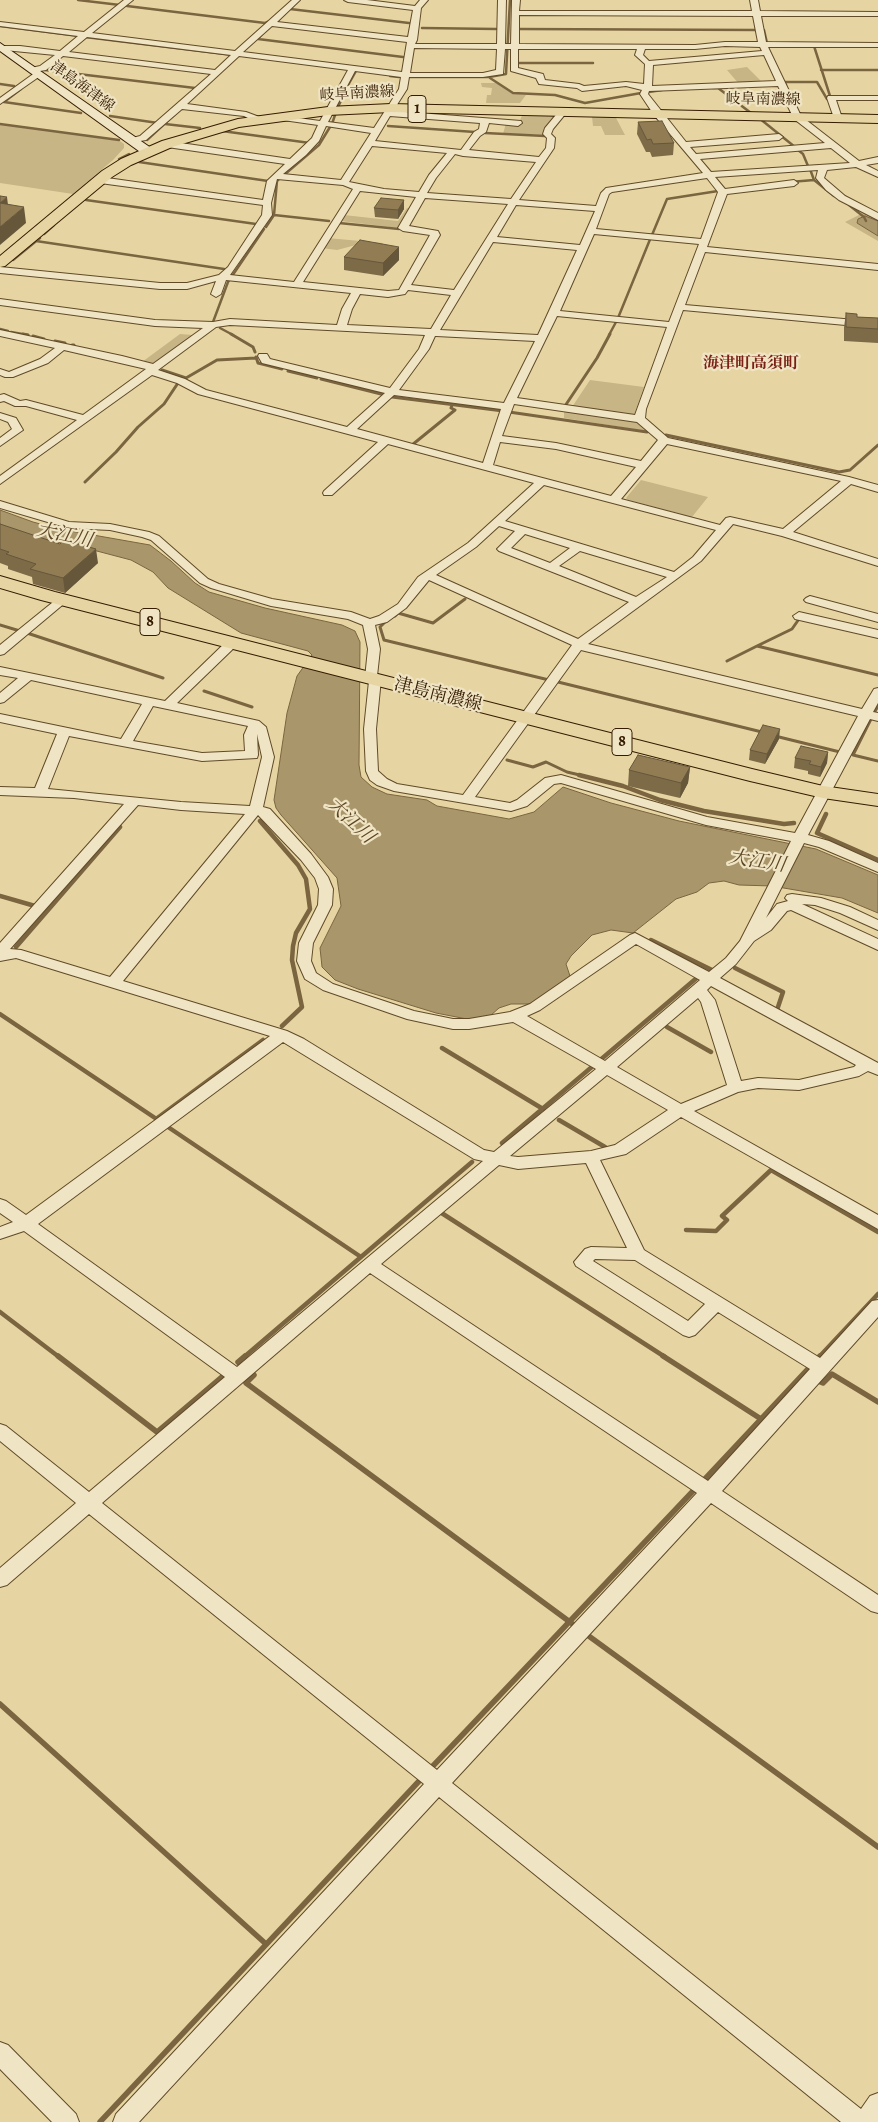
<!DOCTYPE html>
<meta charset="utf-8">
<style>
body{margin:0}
canvas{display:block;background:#e6d5a2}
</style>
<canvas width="878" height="2122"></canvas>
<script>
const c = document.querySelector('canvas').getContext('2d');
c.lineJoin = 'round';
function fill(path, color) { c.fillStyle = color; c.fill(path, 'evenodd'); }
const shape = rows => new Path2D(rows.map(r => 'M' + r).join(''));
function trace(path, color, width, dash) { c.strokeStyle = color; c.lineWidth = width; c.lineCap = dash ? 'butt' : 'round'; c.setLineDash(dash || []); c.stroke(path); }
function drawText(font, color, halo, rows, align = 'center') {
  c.font = font + ' Alegreya,"Noto Serif JP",serif'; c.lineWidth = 4.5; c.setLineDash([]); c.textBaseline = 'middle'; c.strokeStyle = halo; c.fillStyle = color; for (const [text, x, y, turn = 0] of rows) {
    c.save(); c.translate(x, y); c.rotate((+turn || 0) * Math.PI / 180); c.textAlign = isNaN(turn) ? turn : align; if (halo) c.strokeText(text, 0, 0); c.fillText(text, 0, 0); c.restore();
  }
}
fill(shape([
 [747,67,763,83,739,84,727,70],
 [481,83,496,83,512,93,526,95,520,103,486,103,487,95,491,95,492,88,482,87],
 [523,113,557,114,544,135,503,134,506,123,519,123],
 [615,116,625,135,605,135,601,126,593,126,592,117],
 [0,124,120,141,124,144,124,148,113,160,73,194,0,183],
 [407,208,411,209,399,228,340,221,344,215,398,221],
 [863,213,878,219,878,241,845,222],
 [327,238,383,243,380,248,356,245,337,250,321,248],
 [180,334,193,335,151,365,142,362],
 [590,380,644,387,634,415,572,407],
 [564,411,635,422,640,424,647,431,564,418],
 [641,480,708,497,692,517,628,500,626,498]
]), '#c8b586');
const water = shape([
 [865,216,878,221,878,236,857,223,858,219,865,216],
 [0,510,33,522,59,529,150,545,171,561,195,583,209,592,265,608,342,625,355,631,360,642,359,765,361,777,372,787,387,794,427,800,437,806,509,819,534,812,563,787,611,803,679,821,816,849,878,875,878,913,842,898,772,886,739,885,724,881,709,883,697,892,676,899,633,933,611,930,592,935,571,956,566,964,570,976,531,1004,511,1004,499,1008,490,1016,472,1020,436,1013,358,989,335,980,322,967,320,948,341,906,337,878,281,815,276,808,274,800,287,713,297,676,312,655,308,651,241,633,168,588,153,572,131,560,74,545,13,534,0,527,0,510]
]);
fill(water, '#aa966b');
trace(water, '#7b6540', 1);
trace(shape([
 [78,0,120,5],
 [127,6,265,23,270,21],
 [290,9,409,23],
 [0,26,79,36],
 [422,28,496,29],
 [519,29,756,30],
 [764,30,767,43,772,43],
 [261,35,258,39,403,57],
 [85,37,233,55],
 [814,46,830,96],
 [519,63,593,63],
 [45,70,195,88],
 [821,70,878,70],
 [390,76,399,77],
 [409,77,489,77,506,74,510,0],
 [490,78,513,93,555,95,585,103,641,93],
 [0,84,14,86],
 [786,85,784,82,817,82,827,99],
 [347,87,356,71],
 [713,88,718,88,751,113],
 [649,92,662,90],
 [4,102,81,113],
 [4,102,21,89],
 [338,107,346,90],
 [110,116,158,123],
 [759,118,795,147],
 [0,124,119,140],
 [165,124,200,128],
 [332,124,336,112],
 [388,126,475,132],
 [222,131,310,143],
 [485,133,545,136],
 [147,140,175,114],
 [798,150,803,154,808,166],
 [119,159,129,154],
 [139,162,268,181],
 [810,169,814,180,834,196],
 [284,175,319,145,330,127],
 [790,182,814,180],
 [86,200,256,224],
 [849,205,864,217,866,221],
 [274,215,329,221],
 [339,223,399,229],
 [266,227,274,215,277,181,281,177],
 [44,234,54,225],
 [652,235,667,199,718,191],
 [36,241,224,269],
 [13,260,40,238],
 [618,318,651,237],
 [213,322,228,282,264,229],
 [220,328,233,335],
 [0,329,8,331],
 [11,332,28,335],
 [609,335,616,322]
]), '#7b6540', 2.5);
trace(shape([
 [23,334,28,335],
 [231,334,253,347,255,352],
 [33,336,44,339],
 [55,341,65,343],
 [72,345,74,345],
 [256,357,258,363,282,369],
 [162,370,186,378,217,360,256,358],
 [288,371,317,378],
 [321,379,385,395],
 [392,397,503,411],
 [565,406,597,358,610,334],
 [509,412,647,432],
 [666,435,839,472,850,470,878,445],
 [412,445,455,410,451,408,452,405],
 [85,482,116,452,138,427,164,404,178,383],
 [395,616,398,613,433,623,465,599],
 [386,621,380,627,384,640,549,680],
 [0,625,20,631],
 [27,633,163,678],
 [757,646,792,629,799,619],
 [727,661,757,646,878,675],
 [558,682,766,733],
 [204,691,252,707],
 [874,713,878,706],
 [871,719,853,755,878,761],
 [775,736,840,752],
 [507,760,533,767,546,762,567,772,584,776]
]), '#7b6540', 3);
trace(shape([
 [579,775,623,786,660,800,704,811,784,824,794,823],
 [826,814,817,833,878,860],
 [260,821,298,865,306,879,310,909,296,933,293,946,292,960,302,1007,282,1026],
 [0,896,35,906],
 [651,940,712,970],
 [16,947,120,827],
 [735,968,783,992,777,1010,780,1012],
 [0,1014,158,1120],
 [667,1027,711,1052],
 [442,1048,543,1109],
 [599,1061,699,976],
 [156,1119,263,1040],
 [559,1120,605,1147],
 [168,1127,361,1257],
 [502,1143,593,1066],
 [440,1212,665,1357],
 [686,1230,716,1231,727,1220,722,1216,771,1170,878,1232],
 [0,1312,59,1357],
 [244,1357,472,1162],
 [819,1357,878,1294]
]), '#7b6540', 4.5);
trace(shape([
 [58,1356,157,1432,223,1376],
 [663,1356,761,1419],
 [818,1358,820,1356],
 [241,1365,238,1362,245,1356],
 [251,1372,254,1375,246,1383,574,1625],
 [818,1381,823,1383,832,1374,878,1402],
 [704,1480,809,1368],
 [586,1634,878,1847],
 [0,1704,266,1944],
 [431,1768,694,1490],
 [100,2122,421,1779]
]), '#7b6540', 5.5);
const street = shape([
 [124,0,133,0,92,33,235,51,292,0,300,0,277,22,408,37,413,10,348,2,344,0,367,0,415,6,420,0,428,0,421,8,417,40,415,44,497,44,498,0,506,0,505,44,511,44,512,0,520,0,519,11,752,11,750,0,758,0,760,11,878,12,878,16,761,16,766,42,878,43,878,47,768,47,801,116,859,161,878,157,878,163,866,165,878,171,878,177,856,167,827,170,824,178,845,196,878,213,878,220,839,200,826,190,816,178,818,170,715,177,725,189,794,180,798,183,794,186,727,194,707,247,878,264,878,270,705,252,685,305,878,322,878,328,683,310,646,409,645,418,668,438,849,477,878,485,878,492,851,484,793,532,878,559,878,566,782,536,733,524,701,561,588,644,862,709,874,689,878,688,878,703,873,712,878,713,878,721,870,719,808,835,829,841,878,863,878,872,819,847,804,843,766,918,777,904,788,901,785,898,787,895,792,894,821,898,850,907,878,920,878,930,840,913,815,905,802,904,878,939,878,950,791,910,787,911,771,930,754,941,736,964,720,978,878,1063,878,1075,868,1071,859,1076,799,1090,758,1088,738,1092,694,1111,878,1215,878,1229,681,1117,626,1154,600,1160,644,1250,820,1358,872,1301,878,1300,878,1317,722,1491,878,1595,878,1613,871,1611,711,1503,452,1783,861,2109,870,2096,878,2093,878,2122,841,2122,439,1797,139,2122,113,2122,116,2114,424,1784,89,1514,7,1585,0,1587,0,1568,76,1503,0,1441,0,1424,6,1426,89,1492,225,1377,24,1231,0,1239,0,1227,13,1222,0,1213,0,1199,6,1201,26,1215,270,1036,16,958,0,961,0,943,124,804,74,798,0,795,0,787,35,788,57,734,0,722,0,714,121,739,142,704,31,680,4,702,0,703,0,693,18,678,0,675,0,667,165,701,228,640,236,640,238,643,236,646,177,703,259,721,266,727,274,757,263,807,270,809,311,854,328,877,333,889,332,905,313,943,311,961,316,973,333,984,414,1011,453,1019,469,1019,510,1012,530,1004,630,935,635,933,709,972,726,958,740,941,791,841,706,825,561,783,554,784,527,806,511,811,394,791,377,785,370,780,366,771,364,729,369,681,365,678,368,649,363,625,348,619,271,606,211,588,200,583,151,540,142,537,110,530,68,528,0,508,0,501,69,522,110,524,149,532,159,536,208,579,219,584,272,599,351,612,370,619,379,616,398,604,418,577,468,543,534,483,388,444,332,495,324,495,323,493,324,491,378,442,198,394,177,383,152,375,0,484,0,476,77,420,26,406,15,406,4,401,0,402,0,395,4,394,20,401,26,400,83,415,146,369,64,350,48,363,13,377,5,377,0,375,0,369,9,372,40,359,55,348,0,336,0,330,122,356,153,364,203,328,155,326,0,305,0,299,155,320,213,322,230,319,337,325,342,309,351,293,226,280,221,294,216,297,211,294,216,281,187,289,160,289,0,273,0,267,160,283,187,283,219,275,228,267,262,215,263,205,100,183,96,180,100,177,263,200,267,181,285,164,167,147,163,144,167,141,290,159,312,138,318,125,276,119,272,117,276,115,320,121,348,70,239,56,187,104,246,112,262,118,262,122,256,122,244,116,182,109,146,140,129,143,129,139,140,136,211,74,63,56,46,70,34,72,30,70,31,68,40,66,55,55,4,50,0,48,4,46,20,46,60,51,78,36,0,26,0,22,84,32,124,0],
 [519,15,753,16,758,42,725,42,695,45,519,44,519,15],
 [272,26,407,42,402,72,243,52,272,26],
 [87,37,231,55,215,70,69,52,87,37],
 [725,46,760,47,762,51,649,61,643,55,645,49,695,49,725,46],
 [414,48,497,49,496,70,483,73,410,73,414,48],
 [505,49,511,49,511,71,536,78,539,84,577,88,582,91,626,86,642,90,640,94,654,115,703,173,606,188,601,193,596,206,519,200,554,148,555,138,551,134,553,129,567,112,566,110,560,110,545,128,543,134,547,138,546,148,539,157,469,150,480,136,486,132,489,123,518,126,522,123,521,121,393,111,407,89,409,77,483,77,503,74,505,49],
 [518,49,637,49,635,55,645,64,644,84,626,82,584,86,579,84,545,80,543,74,518,68,518,49],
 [764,55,776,81,652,86,653,65,764,55],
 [355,71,401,77,399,89,374,128,328,122,355,71],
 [778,86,794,119,825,143,696,154,690,147,779,140,783,137,779,134,686,142,648,94,649,91,778,86],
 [390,116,480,123,479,129,474,132,461,150,375,141,390,116],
 [326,126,371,133,341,180,283,174,306,155,319,141,326,126],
 [372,146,447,153,429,175,419,192,384,189,349,182,372,146],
 [831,148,850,163,711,172,700,159,831,148],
 [455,154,463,156,536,162,511,199,427,193,436,178,455,154],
 [707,178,718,192,701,239,596,229,609,194,612,192,707,178],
 [277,179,343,185,353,189,294,282,230,275,272,215,271,203,277,179],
 [360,191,416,197,398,228,403,231,430,235,399,290,388,291,303,282,360,191],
 [425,198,508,204,454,290,411,285,440,235,438,231,409,226,425,198],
 [516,205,595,211,580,245,497,237,516,205],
 [594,234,699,244,669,322,560,311,594,234],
 [493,242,577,250,538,335,440,330,493,242],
 [408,290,451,295,431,329,347,325,352,309,360,294,388,297,405,294,408,290],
 [557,316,667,327,635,415,517,398,557,316],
 [230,325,425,335,419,349,390,388,270,359,267,354,259,354,258,356,262,363,385,393,347,427,206,390,185,379,158,370,216,327,230,325],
 [435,336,436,336,535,341,504,403,399,390,429,349,435,336],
 [394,395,501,409,483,463,357,429,394,395],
 [514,404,637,422,658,440,641,461,556,443,502,436,514,404],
 [500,442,556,449,636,467,611,496,493,465,500,442],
 [667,444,841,481,783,529,730,517,726,518,720,525,621,499,667,444],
 [544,485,716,530,693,557,674,572,505,521,544,485],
 [499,526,515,531,497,549,499,551,629,602,578,639,436,575,476,547,499,526],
 [525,534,570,548,550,563,511,548,525,534],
 [580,551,667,577,636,597,559,566,580,551],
 [429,580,572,645,463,795,397,784,387,779,378,771,376,729,381,679,377,676,380,649,375,625,387,622,406,608,429,580],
 [581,650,585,651,858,716,795,833,707,817,561,775,545,778,517,800,510,803,475,797,581,650],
 [153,706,248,726,244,735,245,751,202,753,133,741,153,706],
 [257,734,262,757,250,806,181,802,48,789,69,736,202,761,257,758,258,755,257,734],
 [138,805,181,810,245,814,110,977,21,950,10,949,138,805],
 [258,815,301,860,315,878,319,889,318,905,299,943,297,961,305,979,323,990,407,1019,453,1029,469,1029,513,1022,596,1069,494,1152,484,1150,304,1039,287,1031,123,981,258,815],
 [636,944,700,980,605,1061,527,1016,540,1010,636,944],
 [711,986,856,1065,854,1067,799,1080,758,1078,741,1081,715,1000,707,990,711,986],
 [698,998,701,1002,727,1085,681,1104,617,1067,698,998],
 [283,1042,474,1159,483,1161,237,1367,38,1224,283,1042],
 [607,1075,668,1110,615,1145,591,1151,518,1157,510,1156,607,1075],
 [586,1163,627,1248,591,1247,585,1249,574,1262,576,1266,683,1335,689,1337,695,1335,718,1312,810,1369,708,1481,381,1264,499,1165,518,1169,586,1163],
 [595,1259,635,1260,705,1304,688,1321,593,1261,595,1259],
 [370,1273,697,1493,437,1770,102,1503,370,1273],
 [36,72,43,74,0,104,0,98,36,72],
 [828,96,878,96,878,100,836,100,842,118,838,120,834,118,827,98,828,96],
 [0,413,16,418,23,430,0,446,0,438,12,429,8,422,0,419,0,413],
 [62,596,66,598,68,600,66,602,4,654,0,655,0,645,58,598,62,596],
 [810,596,878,614,878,622,806,602,804,600,806,598,810,596],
 [799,612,878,630,878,638,795,619,793,616,799,612],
 [0,2042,8,2045,76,2114,79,2122,52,2122,0,2069,0,2042]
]);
const secondary = shape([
 [0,43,151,148,153,151,151,154,143,154,0,51,0,43]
]);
const primary = shape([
 [391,104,878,115,878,123,391,112,328,115,239,127,172,147,131,165,112,177,5,266,0,267,0,256,102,171,121,159,162,141,238,119,328,107,391,104],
 [0,576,55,592,752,769,823,786,878,794,878,806,823,798,750,781,41,600,0,588,0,576]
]);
trace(street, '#614a28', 2);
trace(secondary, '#351b00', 2);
trace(primary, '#351b00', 2);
fill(street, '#efe4c3');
fill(secondary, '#efe4c3');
fill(primary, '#e6d5a2');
fill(shape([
 [638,122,674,143,673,155,652,157,650,152,646,152,637,134],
 [404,200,404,209,398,219,375,217,374,208],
 [399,247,399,260,383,276,344,270,344,257],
 [846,313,857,317,878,318,878,343,844,341,844,327],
 [0,524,98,563,65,593,33,584,32,577,8,569,8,566,0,563],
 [779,739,765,764,749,760,750,750],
 [828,752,827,763,820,777,808,774,808,771,794,768,795,758],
 [690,767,688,783,680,798,628,786,629,770]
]), '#7d6b48');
fill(shape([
 [7,197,9,213,0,203],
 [404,200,404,209,398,219,398,210],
 [24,207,26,223,0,245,0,227],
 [399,247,399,260,383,276,383,263],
 [96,549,98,563,65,593,63,578],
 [780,729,779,739,765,764,767,754],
 [828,752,827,763,820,777,821,767],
 [690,767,688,783,680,798,681,783]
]), '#66573b');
const building = shape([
 [662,121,674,143,653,144,651,139,647,140,638,122,662,121],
 [0,196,7,197,0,203,24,207,0,227,0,196],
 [381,198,404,200,398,210,374,208,381,198],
 [360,240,399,247,383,263,344,257,360,240],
 [846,313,857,314,857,317,878,318,878,329,846,327,846,313],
 [0,524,60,544,64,540,96,549,63,578,30,569,36,564,6,554,9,552,0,549,0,524],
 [763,725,780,729,767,754,750,750,763,725],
 [801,746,828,752,821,767,809,764,811,761,795,758,801,746],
 [638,755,690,767,681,783,629,770,638,755]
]);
fill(building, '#917c54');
trace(building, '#66573b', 1);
drawText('15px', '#351b00', '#efe4c3', [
 ["津島海津線",82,87,36],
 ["岐阜南濃線",357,94,-3],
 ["岐阜南濃線",763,100,1]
]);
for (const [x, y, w] of [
 [417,109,18],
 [150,622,20],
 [622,742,20]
]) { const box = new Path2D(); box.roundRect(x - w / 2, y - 13.5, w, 27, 4); c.fillStyle = '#efe4c3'; c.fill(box); trace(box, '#351b00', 1); }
drawText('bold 16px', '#351b00', null, [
 ["1",417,109],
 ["8",150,622],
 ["8",622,742]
]);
drawText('bold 16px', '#7a1f14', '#efe4c3', [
 ["海津町高須町",751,364]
]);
drawText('18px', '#351b00', '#efe4c3', [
 ["津島南濃線",438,695,14]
]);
drawText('italic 19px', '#5e4625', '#efe4c3', [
 ["大江川",64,536,12],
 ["大江川",350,821,43],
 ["大江川",757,862,9]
]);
</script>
